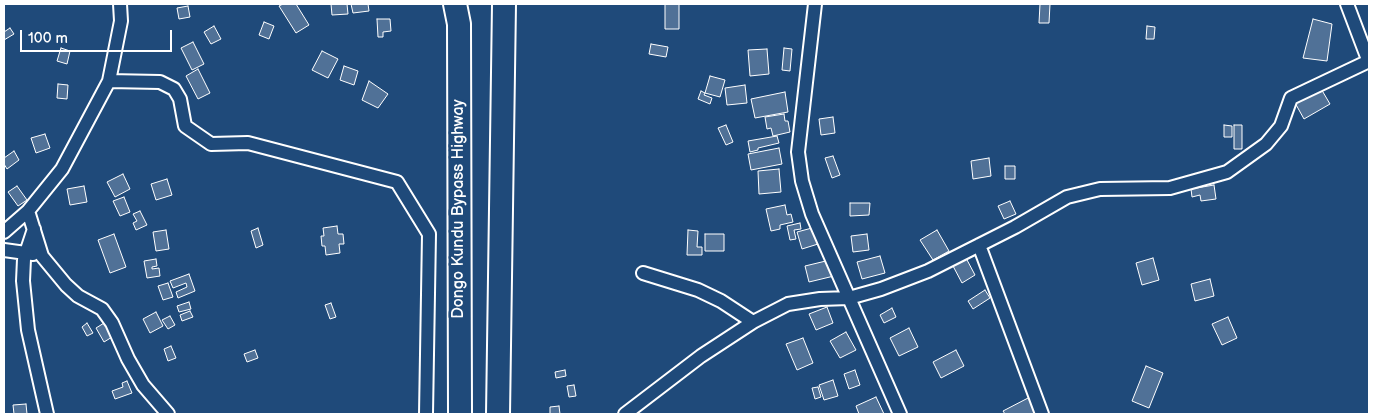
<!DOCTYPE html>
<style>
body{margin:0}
#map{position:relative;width:1373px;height:418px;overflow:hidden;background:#1f4a7a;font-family:"Balsamiq Sans",sans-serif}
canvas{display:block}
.frame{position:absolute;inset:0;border:5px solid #fff;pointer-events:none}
.scale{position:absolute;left:20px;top:30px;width:152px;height:22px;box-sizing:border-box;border:2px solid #fff;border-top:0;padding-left:6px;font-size:15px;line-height:18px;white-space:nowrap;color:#fff;-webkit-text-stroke:4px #1f4a7a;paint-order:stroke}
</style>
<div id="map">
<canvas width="1373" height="418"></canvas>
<div class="frame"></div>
<div class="scale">100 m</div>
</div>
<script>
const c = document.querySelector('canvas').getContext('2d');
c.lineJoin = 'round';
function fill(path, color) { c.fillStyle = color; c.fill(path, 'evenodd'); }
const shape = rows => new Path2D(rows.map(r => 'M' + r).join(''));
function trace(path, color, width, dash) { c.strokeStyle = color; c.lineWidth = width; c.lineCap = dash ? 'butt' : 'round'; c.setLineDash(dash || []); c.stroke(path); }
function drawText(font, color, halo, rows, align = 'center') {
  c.font = font + ' "Balsamiq Sans",sans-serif'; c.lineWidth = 5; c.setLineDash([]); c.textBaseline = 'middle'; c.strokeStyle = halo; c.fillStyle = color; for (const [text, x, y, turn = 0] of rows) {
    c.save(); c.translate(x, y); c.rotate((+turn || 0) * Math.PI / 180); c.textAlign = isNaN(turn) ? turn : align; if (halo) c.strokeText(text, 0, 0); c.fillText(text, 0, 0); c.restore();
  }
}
const building = shape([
 [283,4,296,4,309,25,296,33,279,6,283,4],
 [331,4,347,4,348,14,332,15,331,4],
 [351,4,368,4,369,11,353,13,351,4],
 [665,4,679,4,679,29,665,29,665,4],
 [1040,4,1050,4,1049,23,1039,23,1040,4],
 [188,6,190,17,179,19,177,8,188,6],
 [377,19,390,19,391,31,383,32,383,37,378,37,377,19],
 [1313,19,1332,24,1327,61,1303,58,1313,19],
 [264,22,274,26,269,39,259,35,264,22],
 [214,26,221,39,211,44,204,32,214,26],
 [1147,26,1155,27,1154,39,1146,39,1147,26],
 [10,28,14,34,4,40,4,32,10,28],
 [193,42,204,64,192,70,181,48,193,42],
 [651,44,668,47,666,57,649,54,651,44],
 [61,48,70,51,67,64,57,61,61,48],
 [784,48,792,49,790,71,782,70,784,48],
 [767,49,769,74,750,76,748,50,767,49],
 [322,51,338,59,328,78,312,70,322,51],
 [344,66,358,71,354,85,340,80,344,66],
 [198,69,210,93,198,99,186,76,198,69],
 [710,76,725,80,720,97,705,93,710,76],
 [369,81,388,94,378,108,362,100,369,81],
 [58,84,68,85,67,99,57,98,58,84],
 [745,85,747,103,727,105,725,88,745,85],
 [1320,87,1330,104,1304,119,1294,101,1320,87],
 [701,91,705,93,704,95,712,98,710,104,698,99,701,91],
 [785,92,788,112,755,118,751,99,785,92],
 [784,114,785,121,788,121,790,132,773,136,771,128,767,129,765,117,784,114],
 [833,117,835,133,821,135,819,119,833,117],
 [726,125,733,142,726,145,718,128,726,125],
 [1224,125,1232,126,1232,137,1224,137,1224,125],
 [1234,125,1242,125,1242,149,1234,149,1234,125],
 [45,134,50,148,36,153,31,138,45,134],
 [777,136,779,143,758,148,758,150,750,152,748,141,777,136],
 [779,148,782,164,751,170,748,154,779,148],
 [14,151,19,160,7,169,4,164,4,158,14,151],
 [833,156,840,175,832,178,825,158,833,156],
 [989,158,991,176,973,179,971,161,989,158],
 [1005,166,1015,166,1015,179,1005,179,1005,166],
 [779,169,781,192,759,194,758,171,779,169],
 [123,174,130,189,115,197,107,182,123,174],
 [167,179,172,195,156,200,151,184,167,179],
 [1214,185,1216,199,1201,201,1200,195,1192,197,1191,189,1214,185],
 [17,186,27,200,18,206,8,192,17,186],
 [84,186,87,202,70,205,67,189,84,186],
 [124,197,130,212,120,216,113,201,124,197],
 [1010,201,1016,214,1004,219,998,206,1010,201],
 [850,203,870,203,869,215,850,216,850,203],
 [785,205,787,215,791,214,793,222,780,225,780,229,771,231,766,209,785,205],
 [140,211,147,225,136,230,133,223,137,221,133,214,140,211],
 [800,223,801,229,794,230,796,239,790,240,787,226,800,223],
 [337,226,338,234,343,234,344,244,339,244,340,253,326,255,325,246,322,246,321,236,324,236,323,228,337,226],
 [258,228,263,245,256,248,251,231,258,228],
 [812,228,818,244,802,249,797,232,812,228],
 [166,230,169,249,156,251,153,232,166,230],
 [688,230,698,231,697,247,702,247,702,255,687,255,688,230],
 [937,230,949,251,933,260,920,240,937,230],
 [114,234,126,267,110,273,98,240,114,234],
 [705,234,724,234,724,251,705,251,705,234],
 [867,234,869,250,853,252,851,236,867,234],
 [880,256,885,273,862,279,857,262,880,256],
 [966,258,975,275,962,283,953,266,966,258],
 [1153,258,1159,280,1142,285,1136,263,1153,258],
 [156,259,157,266,152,267,152,269,159,268,160,276,147,278,144,261,156,259],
 [830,260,834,276,809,282,805,266,830,260],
 [189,274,195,291,178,298,176,292,187,287,186,283,173,288,170,281,189,274],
 [1210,279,1214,296,1195,301,1191,284,1210,279],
 [168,283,173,297,163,300,158,286,168,283],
 [985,290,990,298,973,309,968,301,985,290],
 [189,302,191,309,179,312,177,306,189,302],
 [331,303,336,317,330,319,325,305,331,303],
 [827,307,833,323,816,330,809,314,827,307],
 [892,308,896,317,884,323,880,315,892,308],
 [190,311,193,317,182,321,180,315,190,311],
 [156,312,163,326,150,333,143,319,156,312],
 [170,316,175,325,168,329,162,320,170,316],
 [1228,317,1237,338,1222,345,1212,324,1228,317],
 [109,320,117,334,104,342,96,328,109,320],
 [87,323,93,333,87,336,82,327,87,323],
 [909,328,918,347,899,356,890,338,909,328],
 [846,332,856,350,840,358,830,341,846,332],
 [803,338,813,363,797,370,786,344,803,338],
 [171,346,176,358,168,361,164,349,171,346],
 [255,350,258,358,247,362,244,354,255,350],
 [956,350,964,366,941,378,933,362,956,350],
 [1146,366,1163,373,1149,408,1132,401,1146,366],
 [565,370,566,376,556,378,555,372,565,370],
 [855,370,860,385,849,389,844,374,855,370],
 [833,380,838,396,824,400,819,385,833,380],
 [127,381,132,393,115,399,112,391,123,387,122,383,127,381],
 [574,385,576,396,569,397,567,386,574,385],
 [818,387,821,397,815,399,812,388,818,387],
 [876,397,884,414,859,414,856,406,876,397],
 [1030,397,1038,414,1005,414,1003,411,1030,397],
 [26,404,27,414,14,414,13,405,26,404],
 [559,406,560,414,550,414,550,407,559,406]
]);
fill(building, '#507197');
trace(building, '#fff', 1);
const street = shape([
 [815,4,798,152,802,181,812,214,900,414],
 [1347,4,1369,62],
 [109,81,160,82,174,89,180,99,185,126,211,144,248,143,397,182,429,234,426,414],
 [28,211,42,256,66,285,78,296,102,309,112,323,128,359,143,385,168,414],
 [34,229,24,259,23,281,28,330,47,414],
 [4,232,28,211,62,169,109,81,121,21,120,4],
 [979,245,1042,414],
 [4,250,33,254],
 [643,273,698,290,721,301,753,322],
 [625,414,701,356,753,322,788,304,820,299,849,298,881,289,928,271,1015,227,1067,197,1100,189,1170,188,1227,172,1266,144,1281,126,1291,98,1369,61]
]);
const highway = shape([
 [455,4,459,24,460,414],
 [498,414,504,4]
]);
trace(street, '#fff', 16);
trace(highway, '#fff', 26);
trace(street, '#1f4a7a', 12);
trace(highway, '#1f4a7a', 22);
drawText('16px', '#fff', '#1f4a7a', [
 ["Dongo Kundu Bypass Highway",459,209,-90]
]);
</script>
